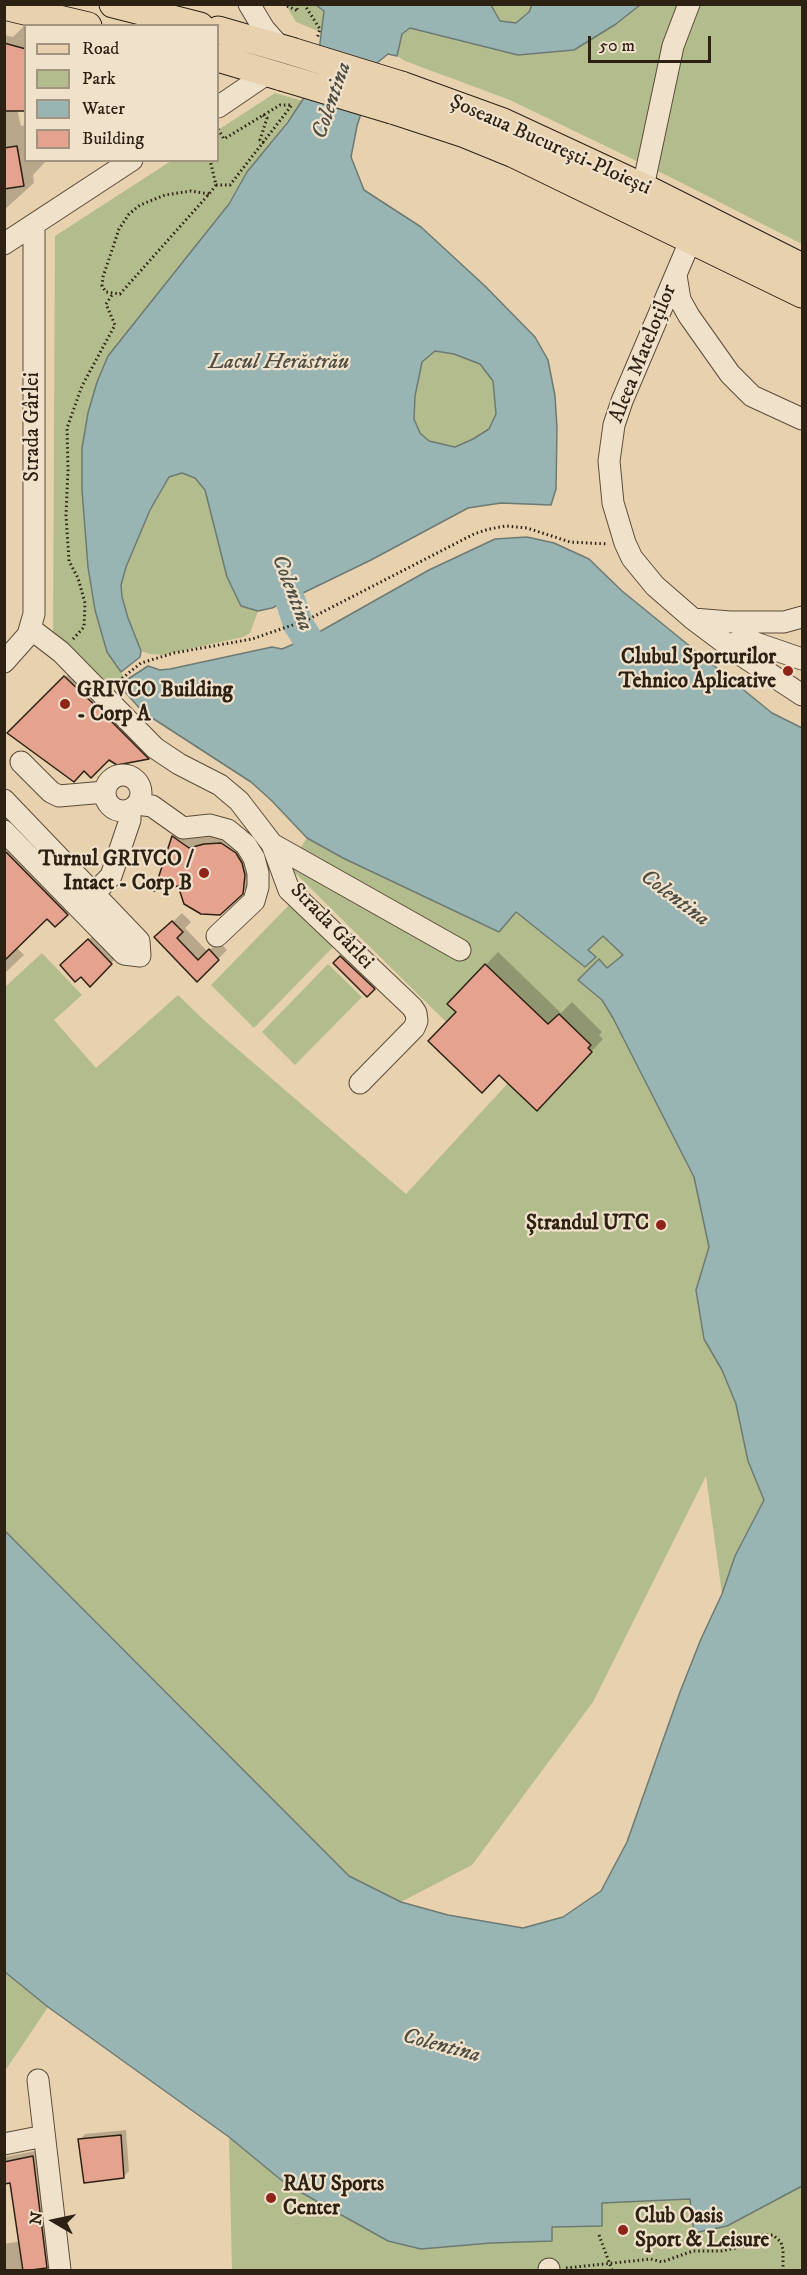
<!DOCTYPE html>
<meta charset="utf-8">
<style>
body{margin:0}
#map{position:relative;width:807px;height:2275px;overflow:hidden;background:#e8d1af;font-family:"IM FELL DW Pica",serif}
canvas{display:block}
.frame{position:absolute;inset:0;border:6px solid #2c2113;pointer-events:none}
.legend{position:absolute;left:24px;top:24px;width:195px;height:138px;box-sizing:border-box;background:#f0e1cb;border:2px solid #a29481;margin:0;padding:8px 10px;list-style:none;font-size:18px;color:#2c2113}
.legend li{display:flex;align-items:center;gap:12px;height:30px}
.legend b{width:30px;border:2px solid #a29481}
.north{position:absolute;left:24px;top:2191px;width:60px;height:60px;-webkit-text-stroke:4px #f0e1cb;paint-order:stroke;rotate:279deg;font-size:16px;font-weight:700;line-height:24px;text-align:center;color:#2c2113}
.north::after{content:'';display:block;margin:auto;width:21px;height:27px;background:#2c2113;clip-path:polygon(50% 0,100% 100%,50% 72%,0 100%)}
.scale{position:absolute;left:588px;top:36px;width:123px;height:27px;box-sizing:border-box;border:3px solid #2c2113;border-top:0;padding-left:8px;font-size:18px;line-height:21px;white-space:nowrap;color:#2c2113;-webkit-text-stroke:4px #f0e1cb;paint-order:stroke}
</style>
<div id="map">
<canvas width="807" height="2275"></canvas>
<div class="frame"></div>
<ul class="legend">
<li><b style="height:8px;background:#e8d1af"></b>Road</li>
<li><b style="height:16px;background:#b3bc8d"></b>Park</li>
<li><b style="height:16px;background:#99b5b3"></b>Water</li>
<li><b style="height:16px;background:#e4a28f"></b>Building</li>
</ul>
<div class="north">N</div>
<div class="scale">50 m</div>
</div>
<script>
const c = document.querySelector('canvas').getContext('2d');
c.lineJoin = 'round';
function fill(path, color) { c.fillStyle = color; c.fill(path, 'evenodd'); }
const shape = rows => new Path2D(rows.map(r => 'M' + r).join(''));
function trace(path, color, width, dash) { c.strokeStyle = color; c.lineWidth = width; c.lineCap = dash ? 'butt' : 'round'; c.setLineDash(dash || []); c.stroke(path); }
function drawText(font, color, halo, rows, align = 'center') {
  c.font = font + ' "IM FELL DW Pica",serif'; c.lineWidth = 4.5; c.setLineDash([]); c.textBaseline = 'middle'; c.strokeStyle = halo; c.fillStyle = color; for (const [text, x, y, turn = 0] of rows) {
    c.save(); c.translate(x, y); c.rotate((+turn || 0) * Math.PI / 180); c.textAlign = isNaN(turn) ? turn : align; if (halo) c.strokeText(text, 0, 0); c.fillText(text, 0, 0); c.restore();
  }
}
fill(shape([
 [286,5,316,5,324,11,323,33,296,22],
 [491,5,532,5,529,12,516,23,500,21],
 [640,5,802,5,802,244,670,177,510,100,405,61,397,56,402,34,411,28,518,55,574,50,616,24],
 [275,93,303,101,247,172,82,448,82,490,88,567,95,610,107,652,124,677,103,695,53,638,55,236,171,161,218,160,218,130],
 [435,351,454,354,480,364,493,381,496,414,489,429,473,439,456,447,429,441,420,433,414,419,415,396,422,361],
 [182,473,195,478,205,490,227,577,241,605,258,611,250,633,243,637,162,655,150,654,141,651,128,618,122,597,121,585,126,567,150,510,169,477],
 [307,838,343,858,498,932,515,912,585,967,588,950,603,935,623,955,607,968,599,959,578,980,602,1000,613,1018,694,1177,709,1247,696,1290,704,1339,722,1370,736,1404,748,1461,764,1500,735,1556,722,1594,706,1476,593,1702,472,1865,401,1902,349,1876,5,1531,5,987,42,953,82,995,54,1020,96,1068,178,995,207,1023,406,1194,508,1083,288,866],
 [290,904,333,947,254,1028,211,985],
 [328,964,362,997,295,1065,262,1032],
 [5,1972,48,2007,5,2071],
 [229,2137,286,2184,388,2241,552,2241,552,2227,602,2226,601,2203,690,2199,695,2233,727,2226,802,2186,802,2270,232,2270]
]), '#b3bc8d');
const water = shape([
 [316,5,491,5,500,21,516,23,529,12,532,5,640,5,616,24,574,50,518,55,410,28,402,34,397,56,388,54,377,63,357,126,351,157,364,190,421,227,485,286,535,337,548,360,555,396,557,428,556,489,551,505,501,503,468,508,371,560,272,608,258,611,241,606,227,577,205,490,195,478,182,473,169,477,150,510,126,567,121,585,122,597,128,618,141,651,140,657,121,672,107,652,95,610,88,567,82,490,82,448,88,413,97,382,108,356,229,204,247,172,288,122,311,87,316,75,324,11,316,5],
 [435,351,454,354,480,364,493,381,496,414,489,429,473,439,455,447,429,441,420,433,414,419,415,396,422,362,435,351],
 [527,537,554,543,589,559,622,591,772,713,802,728,802,2186,727,2226,694,2233,690,2199,602,2203,602,2226,552,2227,552,2241,491,2243,421,2249,388,2241,286,2184,229,2137,48,2007,5,1972,5,1531,349,1876,401,1902,448,1915,523,1928,563,1917,601,1891,627,1842,680,1692,701,1639,722,1594,735,1556,764,1500,748,1461,736,1404,722,1370,704,1339,696,1290,709,1247,694,1177,613,1018,602,1000,578,980,599,959,607,968,623,955,603,936,588,950,596,957,585,967,516,912,499,932,343,858,307,838,272,801,251,782,143,712,125,692,128,679,148,666,160,670,170,669,272,647,282,649,296,643,296,639,309,633,312,636,429,570,495,539,527,537]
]);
fill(water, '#99b5b3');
trace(water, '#6d7a73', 1.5);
fill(shape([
 [30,20,53,26,26,26,26,109,17,109,21,126,26,125,26,160,47,160,33,175,34,183,4,210,4,35,13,37],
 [78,665,160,746,148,758,117,763,109,758,9,732],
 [185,824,202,837,218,832,234,832,255,880,242,893,179,884,156,889,173,836],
 [19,840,79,902,55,925,47,917,16,947,24,955,4,974,4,854],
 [182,913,191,922,185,928,208,952,219,941,227,950,197,980,157,937],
 [98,931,120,954,90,984,71,956],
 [347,951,380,983,367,995,335,963],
 [498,952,561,1013,572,1002,602,1032,599,1035,603,1039,549,1097,500,1074,458,1012,449,1004],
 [126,2130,129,2171,123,2177,80,2140,85,2134],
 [40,2150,55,2270,4,2270,4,2244,21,2241,11,2181,4,2182,4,2157]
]), '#0003');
trace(shape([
 [277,560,298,624,326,668]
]), '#99b5b3', 30);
const building = shape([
 [4,43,26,49,26,111,4,111,4,43],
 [17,146,24,186,4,189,4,148,17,146],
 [64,676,100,710,149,759,117,765,109,760,91,778,84,771,74,782,7,733,64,676],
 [172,836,189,848,204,844,221,843,236,853,242,863,245,875,243,894,220,915,201,914,184,904,178,886,154,891,172,836],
 [4,850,68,915,55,927,47,919,4,961,4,850],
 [172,921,183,932,177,938,198,960,209,949,219,960,197,982,154,937,172,921],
 [88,939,112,964,90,987,81,977,75,982,60,965,88,939],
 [340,956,375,989,367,997,333,963,340,956],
 [485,964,548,1024,559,1014,591,1045,588,1048,592,1052,537,1111,499,1075,482,1093,428,1041,456,1012,447,1004,485,964],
 [121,2135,124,2178,84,2183,78,2139,121,2135],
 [33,2156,47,2268,23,2271,10,2183,4,2184,4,2162,33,2156]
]);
fill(building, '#e4a28f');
trace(building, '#2c2113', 1.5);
const minor = shape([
 [249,4,264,29,281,48],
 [218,107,268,73],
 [643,187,673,46,689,4],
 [691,239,622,401,614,425,609,461,613,503,625,543,632,558,655,586,693,619,741,655,802,695],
 [4,244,132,160],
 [676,275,680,300,689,316,730,374,752,396,802,419],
 [693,619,730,622,784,622,802,617],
 [31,629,61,652,155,748,179,764,220,785,239,801,272,844,289,890,412,1007,416,1013,417,1021,414,1028,360,1083],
 [727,645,747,640,802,659],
 [4,662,28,635,34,614,34,226],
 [21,762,51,792,59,796,105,792],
 '105 793a18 18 0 1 1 36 0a18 18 0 1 1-36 0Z',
 [4,800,139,941,140,956,124,954,4,831],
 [137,804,152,806,183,828,210,825,228,830,246,845,254,858,258,873,258,887,254,901,217,936],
 [272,844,460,950],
 [84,904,111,876,130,820,130,810],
 [38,2080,60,2270],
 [4,2144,44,2136],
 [549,2269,549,2270]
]);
const major = shape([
 [113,4,200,26],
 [4,6,88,26],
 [218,30,291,51],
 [218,58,282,77],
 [401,85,503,122,643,187,802,267],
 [392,110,465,134,514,154,802,294]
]);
trace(minor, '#5b4d3a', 23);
trace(major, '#2c2113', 29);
trace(shape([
 [283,4,298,11,295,4],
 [304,4,320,29,317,39],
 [263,115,267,118,260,140,264,143],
 [218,129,224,139,280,105,292,105],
 [216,185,230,185,292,105],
 [209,194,191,191,165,195,140,205,129,214,119,229,103,277,102,286,106,292,120,294,209,194,216,185,210,160],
 [73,639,84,627,85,603,78,578,69,561,66,515,68,470,67,428,82,386,115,325,106,304,112,295],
 [115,684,141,663,174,653,252,639,307,620,474,534,489,529,506,526,527,528,570,542,608,544],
 [599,2235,612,2270],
 [566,2268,651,2259,662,2262,693,2251,721,2251,746,2246,763,2235,773,2235,781,2242,783,2250,783,2270]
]), '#2c2113', 3, [1.5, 3]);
trace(minor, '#f0e1cb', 21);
trace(major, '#e8d1af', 27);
const majorBridge = shape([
 [291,51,401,85],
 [282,77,392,110]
]);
trace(majorBridge, '#2c2113', 29, []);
trace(majorBridge, '#e8d1af', 27);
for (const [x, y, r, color] of [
 [788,671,6,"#8f2418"],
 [65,704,6,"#8f2418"],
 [204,873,6,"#8f2418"],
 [661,1225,6,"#8f2418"],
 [271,2198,6,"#8f2418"],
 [623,2230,6,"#8f2418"]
]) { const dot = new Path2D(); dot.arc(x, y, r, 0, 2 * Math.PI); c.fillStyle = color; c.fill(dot); trace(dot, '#f0e1cb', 2); }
drawText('21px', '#2c2113', '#f0e1cb', [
 ["Șoseaua București-Ploiești",550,146,24],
 ["Aleea Mateloților",644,354,-68],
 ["Strada Gârlei",34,427,-90],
 ["Strada Gârlei",331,927,46]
]);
drawText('bold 21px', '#2c2113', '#f0e1cb', [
 ["Clubul Sporturilor",776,659],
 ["Tehnico Aplicative",776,683],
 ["GRIVCO Building",77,692,"left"],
 ["- Corp A",77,716,"left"],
 ["Turnul GRIVCO /",192,861],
 ["Intact - Corp B",192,885],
 ["Ștrandul UTC",649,1225],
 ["RAU Sports",283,2186,"left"],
 ["Center",283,2210,"left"],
 ["Club Oasis",635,2218,"left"],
 ["Sport & Leisure",635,2242,"left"]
], 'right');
drawText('italic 22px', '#4d4d43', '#f0e1cb', [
 ["Colentina",333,101,-71],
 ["Lacul Herăstrău",279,363],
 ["Colentina",291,593,69],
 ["Colentina",674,899,37],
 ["Colentina",441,2047,15]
]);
</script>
